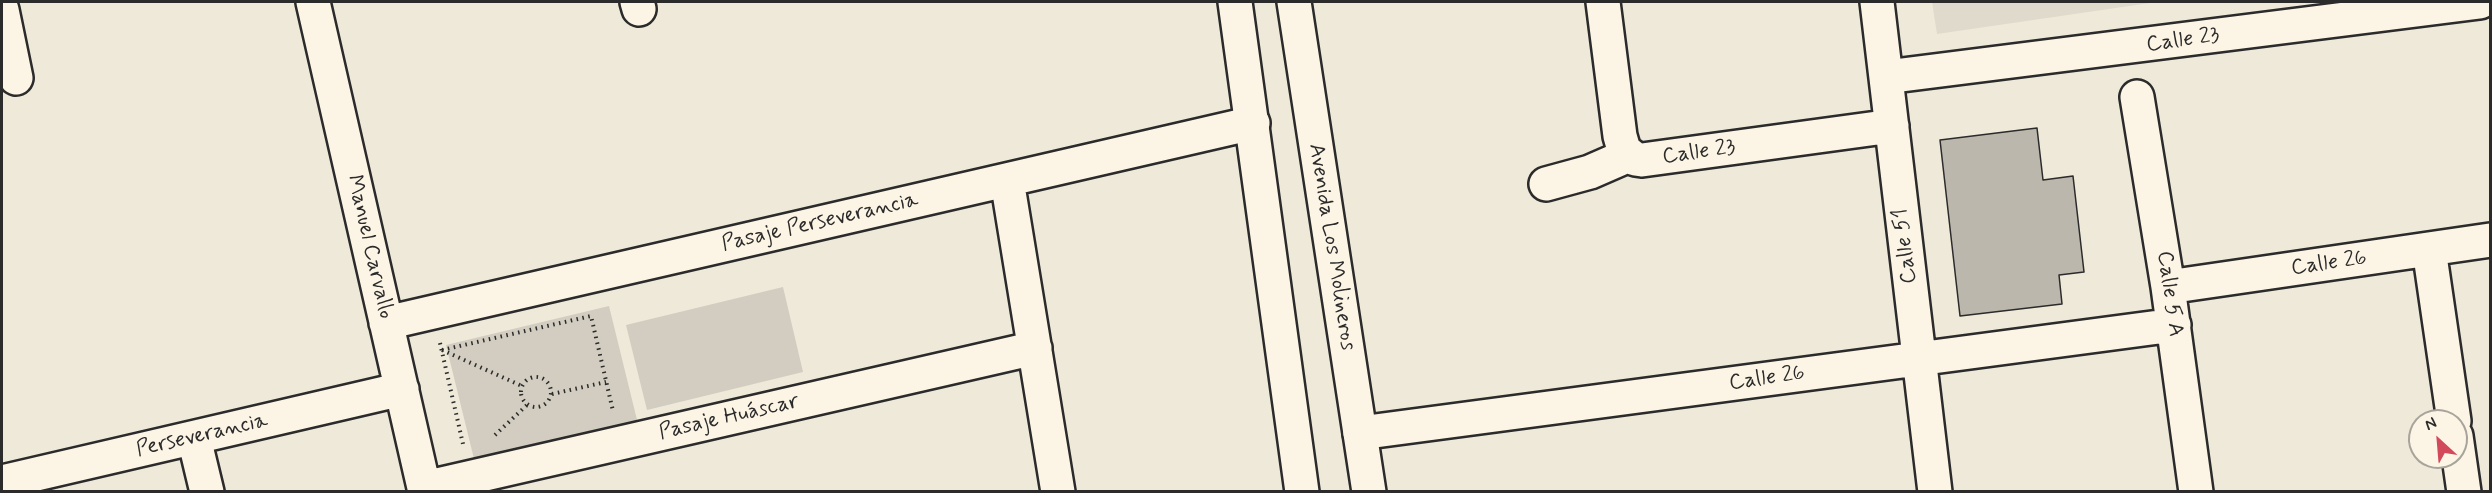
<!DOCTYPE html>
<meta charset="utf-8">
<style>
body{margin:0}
#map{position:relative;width:2492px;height:493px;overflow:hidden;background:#efe9da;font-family:Mynerve,sans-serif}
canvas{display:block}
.frame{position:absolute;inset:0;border:3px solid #2b2b2b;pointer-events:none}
.north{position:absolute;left:2408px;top:409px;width:60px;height:60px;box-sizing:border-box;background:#fcf5e5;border:2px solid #a8a49b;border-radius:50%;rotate:334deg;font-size:16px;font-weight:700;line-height:24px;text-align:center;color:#2b2b2b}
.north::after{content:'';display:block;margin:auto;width:21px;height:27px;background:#d1495b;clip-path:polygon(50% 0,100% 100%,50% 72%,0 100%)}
</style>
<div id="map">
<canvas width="2492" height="493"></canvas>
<div class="frame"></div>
<div class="north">N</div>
</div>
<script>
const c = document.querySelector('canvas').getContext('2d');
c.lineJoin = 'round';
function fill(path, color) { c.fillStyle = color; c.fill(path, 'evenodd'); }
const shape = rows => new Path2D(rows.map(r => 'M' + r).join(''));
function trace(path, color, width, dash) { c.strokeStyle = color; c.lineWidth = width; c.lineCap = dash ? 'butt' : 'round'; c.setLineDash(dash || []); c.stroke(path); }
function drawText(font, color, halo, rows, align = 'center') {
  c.font = font + ' Mynerve,sans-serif'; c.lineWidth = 5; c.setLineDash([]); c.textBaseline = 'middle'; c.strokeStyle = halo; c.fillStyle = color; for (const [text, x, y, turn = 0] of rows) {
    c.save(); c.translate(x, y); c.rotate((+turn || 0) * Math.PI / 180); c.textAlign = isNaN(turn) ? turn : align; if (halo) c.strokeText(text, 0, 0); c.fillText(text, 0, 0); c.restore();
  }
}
fill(shape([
 [1932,2,2157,2,1937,34]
]), '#e0dacc');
fill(shape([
 [783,287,803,372,647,410,626,325],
 [609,306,638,424,475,463,446,345]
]), '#d2cdc0');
const building = shape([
 [2037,128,2043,180,2073,176,2084,272,2059,275,2062,304,1960,316,1940,140,2037,128]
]);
fill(building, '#bcb7ac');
trace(building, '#2b2b2b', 1.5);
const minor = shape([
 [313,2,425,492],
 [637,2,639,9],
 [1603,2,1620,136,1624,150,1635,159,1642,160,1892,126],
 [1877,2,1935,492],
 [2,10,16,78],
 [1886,77,2480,2],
 [2137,97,2168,287,2196,492],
 [1007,180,1058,492],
 [1546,184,1590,172,1629,155],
 [2429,249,2454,421],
 [2168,287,2490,240],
 [386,323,1253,123],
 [1360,433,2174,325],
 [2456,436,2464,492],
 [194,438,207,492],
 [2,482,402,389],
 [424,488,1035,348]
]);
const tertiary = shape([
 [1235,2,1302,492],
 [1294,2,1369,492]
]);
trace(minor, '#2b2b2b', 38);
trace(tertiary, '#2b2b2b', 38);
trace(shape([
 [440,343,463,444],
 [442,350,591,316,613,411],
 [442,350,522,386],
 '521 392a15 15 0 1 1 30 0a15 15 0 1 1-30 0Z',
 [552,394,606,382],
 [495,435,527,405]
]), '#2b2b2b', 4, [1.5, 4.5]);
trace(minor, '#fcf5e5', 33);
trace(tertiary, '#fcf5e5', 33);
drawText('22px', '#2b2b2b', '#fcf5e5', [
 ["Calle 23",2183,41,-8],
 ["Calle 23",1699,153,-8],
 ["Pasaje Perseverancia",820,223,-13],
 ["Calle 51",1906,246,-97],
 ["Manuel Carvallo",369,247,77],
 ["Avenida Los Molineros",1331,247,81],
 ["Calle 26",2329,264,-8],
 ["Calle 5 A",2169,294,82],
 ["Calle 26",1767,379,-8],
 ["Pasaje Huáscar",729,418,-13],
 ["Perseverancia",202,436,-13]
]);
</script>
